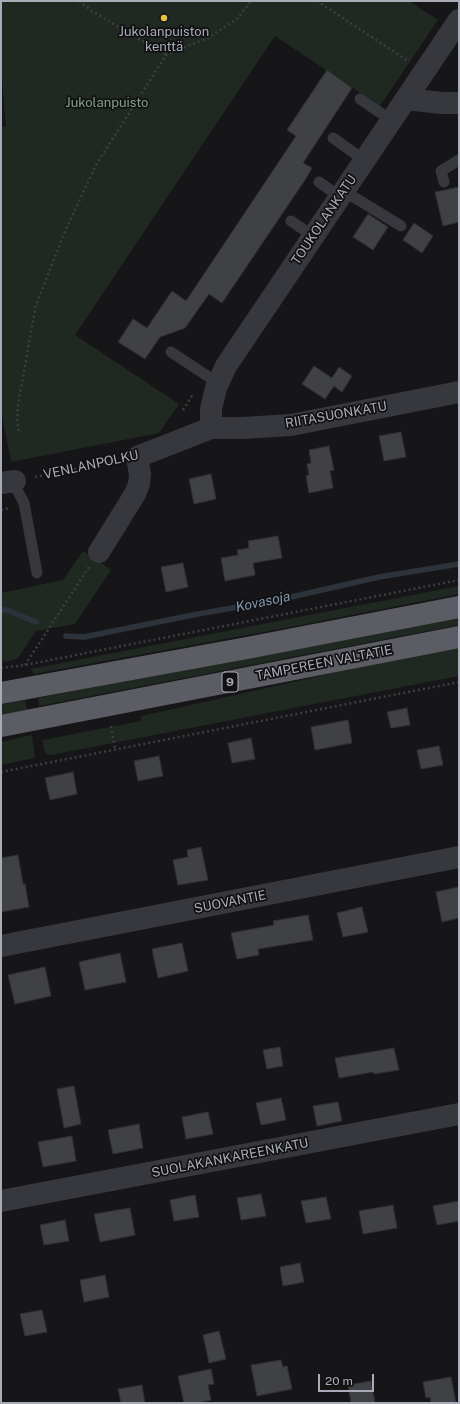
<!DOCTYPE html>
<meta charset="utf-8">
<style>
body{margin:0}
#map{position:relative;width:460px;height:1404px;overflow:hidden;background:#161618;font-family:"Public Sans",sans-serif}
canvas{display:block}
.frame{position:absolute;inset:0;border:2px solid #a9acb7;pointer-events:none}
.scale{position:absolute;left:318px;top:1374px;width:56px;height:18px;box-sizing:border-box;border:2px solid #a9acb7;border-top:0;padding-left:5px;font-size:12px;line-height:14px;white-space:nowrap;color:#a9acb7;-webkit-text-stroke:3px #111113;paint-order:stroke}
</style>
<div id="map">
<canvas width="460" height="1404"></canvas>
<div class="frame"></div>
<div class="scale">20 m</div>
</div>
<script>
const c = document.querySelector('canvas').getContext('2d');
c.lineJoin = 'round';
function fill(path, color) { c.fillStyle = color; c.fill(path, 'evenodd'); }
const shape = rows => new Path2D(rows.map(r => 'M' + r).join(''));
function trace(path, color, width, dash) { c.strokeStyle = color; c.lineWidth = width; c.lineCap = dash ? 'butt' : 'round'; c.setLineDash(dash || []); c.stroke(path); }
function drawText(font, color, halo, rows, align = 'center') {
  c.font = font + ' "Public Sans",sans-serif'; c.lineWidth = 3.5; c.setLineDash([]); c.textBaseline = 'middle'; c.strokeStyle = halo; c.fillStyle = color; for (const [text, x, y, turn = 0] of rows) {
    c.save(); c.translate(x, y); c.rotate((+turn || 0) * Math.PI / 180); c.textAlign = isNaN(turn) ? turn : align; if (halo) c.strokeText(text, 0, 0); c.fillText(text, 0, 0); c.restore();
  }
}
fill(shape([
 [1,1,409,1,438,20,380,106,275,36,75,335,179,404,159,433,11,462,1,410,1,127,6,126,1,66],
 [83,551,111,570,75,624,36,631,18,658,10,661,1,662,1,593,63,580],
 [459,586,459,594,280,629,34,674,31,669],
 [459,616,459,625,39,706,38,698],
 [459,648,459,676,51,755,46,754,44,750,43,740,141,721,141,716,213,700,373,664],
 [25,700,27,710,1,715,1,705],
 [32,735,35,758,1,765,1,742]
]), '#202822');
trace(shape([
 [1,610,7,610,36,622],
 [66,636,84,637,198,614,278,600,379,577,459,564]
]), '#2d333b', 5.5);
const building = shape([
 [327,70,352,88,303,163,312,168,307,177,222,303,209,294,185,328,160,337,145,359,118,342,133,319,147,328,172,291,186,301,296,136,287,130,327,70],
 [459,187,459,222,443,226,435,192,459,187],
 [368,214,388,227,373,250,353,237,368,214],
 [414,223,433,236,422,253,403,240,414,223],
 [314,366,332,378,339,367,352,376,342,392,334,386,325,399,302,384,314,366],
 [401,432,406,457,384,461,379,436,401,432],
 [329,446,334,470,330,471,333,488,309,493,306,476,309,475,307,464,311,463,309,450,329,446],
 [211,474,216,499,194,504,189,479,211,474],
 [278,536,282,558,253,563,255,575,225,581,221,558,238,555,237,550,249,548,248,541,278,536],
 [183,563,188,587,166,592,161,567,183,563],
 [407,708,410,725,391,728,387,712,407,708],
 [348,720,352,743,315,750,311,727,348,720],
 [251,738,255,759,232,763,228,743,251,738],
 [439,746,443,765,421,769,417,750,439,746],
 [159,756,163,776,138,781,134,761,159,756],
 [73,772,77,794,50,800,45,778,73,772],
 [201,847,208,880,178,885,173,860,188,857,187,850,201,847],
 [18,855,23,884,25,884,29,907,1,912,1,858,18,855],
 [459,887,459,918,442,922,436,892,459,887],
 [362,907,368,932,343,937,337,913,362,907],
 [308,915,313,940,258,949,259,955,237,959,231,933,274,925,273,921,308,915],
 [182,943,188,971,158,978,152,949,182,943],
 [120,953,126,982,85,990,79,962,120,953],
 [45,967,51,996,15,1004,8,975,45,967],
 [280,1047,283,1066,267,1069,263,1050,280,1047],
 [394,1048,399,1070,374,1074,373,1072,339,1078,335,1058,394,1048],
 [74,1086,81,1124,64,1128,57,1089,74,1086],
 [281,1098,286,1120,261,1125,256,1103,281,1098],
 [338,1102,342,1121,317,1126,313,1106,338,1102],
 [208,1112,213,1134,186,1139,182,1117,208,1112],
 [139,1124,143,1148,113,1154,108,1130,139,1124],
 [72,1136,76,1161,43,1167,38,1142,72,1136],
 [261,1194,266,1216,241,1220,237,1198,261,1194],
 [195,1195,199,1217,174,1221,170,1200,195,1195],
 [326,1197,331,1219,306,1223,301,1201,326,1197],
 [459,1201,459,1221,437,1225,433,1206,459,1201],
 [393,1205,397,1228,363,1234,359,1211,393,1205],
 [130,1208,135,1235,100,1242,94,1214,130,1208],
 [65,1220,69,1241,44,1245,40,1225,65,1220],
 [300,1263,304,1282,283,1286,280,1267,300,1263],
 [105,1275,109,1297,84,1302,80,1280,105,1275],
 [42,1310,47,1332,25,1336,20,1314,42,1310],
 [219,1331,226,1359,209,1363,203,1335,219,1331],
 [281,1360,283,1367,287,1366,292,1389,257,1396,251,1365,281,1360],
 [211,1369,214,1384,208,1385,211,1400,197,1403,184,1403,178,1376,211,1369],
 [451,1377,456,1403,431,1403,430,1397,426,1398,423,1382,451,1377],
 [371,1381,375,1403,351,1403,348,1385,371,1381],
 [142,1385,145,1403,121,1403,118,1389,142,1385]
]);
fill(building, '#404145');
trace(building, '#313034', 1);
trace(shape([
 [79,1,92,11,166,55],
 [317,1,408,61],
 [183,410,193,394],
 [19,431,17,422,18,404,36,305,66,229,96,165,166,55,208,38,237,19,251,1],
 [35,477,118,461],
 [1,510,10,508],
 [25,665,89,567],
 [1,668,25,665,459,580],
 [111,726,115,749],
 [1,772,459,682]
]), '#3d3e44', 2.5, [2, 3]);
trace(shape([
 [360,99,391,120],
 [333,138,364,160],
 [319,182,340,197],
 [444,182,441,171,459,160],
 [344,191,401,226],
 [291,221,313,236],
 [171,352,218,383],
 [15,481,16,488,24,503,37,573]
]), '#37383d', 11);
trace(shape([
 [406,99,442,103,459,103],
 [211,428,211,409,216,388,226,366,459,20],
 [1,483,15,481],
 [99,552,135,494,139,484,140,474,137,457,211,428,243,428,291,425,459,392],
 [1,946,459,857],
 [1,1201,459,1114]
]), '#37383d', 22);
trace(shape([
 [1,693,247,648,459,607],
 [1,726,459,637]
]), '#5c5c64', 22);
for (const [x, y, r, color] of [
 [164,18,4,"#e7c13f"]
]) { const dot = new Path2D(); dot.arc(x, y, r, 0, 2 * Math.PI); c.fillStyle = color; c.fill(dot); trace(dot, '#111113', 1.5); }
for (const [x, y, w] of [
 [230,682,16]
]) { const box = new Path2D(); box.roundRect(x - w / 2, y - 10, w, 20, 3); c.fillStyle = '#111113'; c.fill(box); trace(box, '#a9acb7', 1); }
drawText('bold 12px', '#a9acb7', null, [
 ["9",230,682]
]);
drawText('13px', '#a9acb7', '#111113', [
 ["Jukolanpuiston",164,32],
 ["kenttä",164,47]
]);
drawText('13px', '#81a186', '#111113', [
 ["Jukolanpuisto",107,103]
]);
drawText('13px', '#a9acb7', '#111113', [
 ["TOUKOLANKATU",324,220,-56],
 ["RIITASUONKATU",336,415,-10],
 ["VENLANPOLKU",91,465,-12],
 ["TAMPEREEN VALTATIE",324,663,-11],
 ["SUOVANTIE",230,902,-11],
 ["SUOLAKANKAREENKATU",230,1158,-11]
]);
drawText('italic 14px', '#8296b0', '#111113', [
 ["Kovasoja",263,602,-12]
]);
</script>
